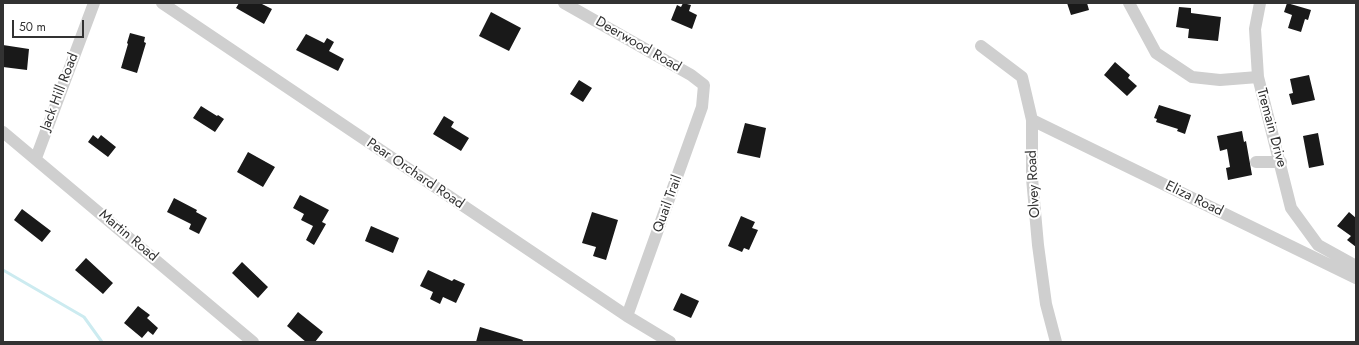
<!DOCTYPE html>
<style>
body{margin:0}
#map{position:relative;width:1359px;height:345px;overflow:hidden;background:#fff;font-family:Jost,sans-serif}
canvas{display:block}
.frame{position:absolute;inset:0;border:4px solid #323232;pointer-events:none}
.scale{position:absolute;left:12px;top:20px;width:72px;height:18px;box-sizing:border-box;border:2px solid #323232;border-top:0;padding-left:5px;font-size:12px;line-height:14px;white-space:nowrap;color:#323232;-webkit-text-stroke:3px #fff;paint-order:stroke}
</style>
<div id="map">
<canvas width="1359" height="345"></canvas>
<div class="frame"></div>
<div class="scale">50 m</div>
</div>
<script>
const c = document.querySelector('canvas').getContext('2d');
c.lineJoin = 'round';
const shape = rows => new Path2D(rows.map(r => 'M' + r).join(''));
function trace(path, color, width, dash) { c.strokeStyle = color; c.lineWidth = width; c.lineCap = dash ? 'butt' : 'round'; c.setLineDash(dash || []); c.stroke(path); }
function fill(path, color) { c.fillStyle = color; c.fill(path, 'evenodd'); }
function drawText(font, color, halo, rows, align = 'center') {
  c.font = font + ' Jost,sans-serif'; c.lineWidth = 4; c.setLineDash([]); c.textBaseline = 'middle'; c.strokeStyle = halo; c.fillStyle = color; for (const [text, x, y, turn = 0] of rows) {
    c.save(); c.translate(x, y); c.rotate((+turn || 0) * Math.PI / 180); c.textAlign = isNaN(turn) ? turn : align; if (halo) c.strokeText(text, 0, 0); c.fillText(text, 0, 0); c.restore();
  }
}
trace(shape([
 [3,270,84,317,102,342]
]), '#ccebf0', 3);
fill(shape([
 [239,3,260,3,272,9,264,24,236,8],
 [683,3,691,5,689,11,697,15,692,29,671,20,677,5,681,7],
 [1067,3,1087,3,1089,10,1071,15],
 [1287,3,1311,10,1308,20,1305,19,1301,32,1288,28,1292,15,1284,12],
 [1179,7,1191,8,1191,13,1221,17,1218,41,1188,38,1189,29,1176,27],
 [491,12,521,28,509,51,479,36],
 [130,33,145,37,144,42,146,43,137,73,121,68,128,44,127,43],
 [306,34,324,43,327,38,334,42,329,51,344,59,338,71,296,50],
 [3,45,29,49,27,70,3,67],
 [1115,62,1130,75,1128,78,1137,86,1127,96,1104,75],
 [1309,75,1315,100,1292,105,1289,94,1293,93,1290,79],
 [579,80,592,88,583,102,570,94],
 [1159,105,1191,115,1185,134,1177,131,1178,129,1156,122,1157,119,1154,118],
 [201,106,217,116,218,115,224,119,215,132,193,118],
 [444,116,454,122,451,127,469,138,461,151,433,134],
 [745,123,766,128,760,158,737,153],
 [1242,131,1244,142,1246,141,1252,175,1228,180,1226,168,1230,167,1227,149,1220,151,1217,136],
 [1318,133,1324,165,1309,168,1303,136],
 [93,135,98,139,101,135,116,147,108,157,88,142],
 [248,152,275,167,263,187,237,172],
 [300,195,329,210,322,222,326,224,314,245,306,240,313,226,301,220,304,214,293,208],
 [174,198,197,210,196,212,207,218,199,234,189,229,191,224,167,212],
 [22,209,51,231,42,242,14,220],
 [592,212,618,220,606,260,593,256,596,247,582,243],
 [1349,212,1356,218,1356,247,1347,240,1351,236,1337,226],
 [741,216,755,222,752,228,758,230,749,250,744,248,742,252,728,246],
 [371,226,399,238,393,253,365,241],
 [86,258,113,283,103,294,75,270],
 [242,262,268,287,258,298,232,273],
 [428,270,452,281,454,279,465,284,456,303,443,297,440,304,430,299,433,292,420,286],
 [681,293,699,301,691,318,673,310],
 [138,306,150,315,147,318,158,328,153,335,148,331,142,338,124,323],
 [298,312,323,332,315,342,306,342,287,326],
 [480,327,523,340,522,342,476,342]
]), '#191919');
trace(shape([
 [162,3,627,316,670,342],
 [564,3,691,75,704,85,702,107,627,316],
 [1129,3,1156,53,1192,77,1220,80,1258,77],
 [1260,3,1255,29,1258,77,1291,208,1318,245,1356,266],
 [981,46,1022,77,1032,120,1032,178,1038,245,1046,304,1056,342],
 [1032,120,1356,278],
 [3,132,253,342],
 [36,158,94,3],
 [1256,162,1281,162]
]), '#cfcfcf', 12);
drawText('14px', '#323232', '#fff', [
 ["Deerwood Road",638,45,30],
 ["Jack Hill Road",60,92,-69],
 ["Tremain Drive",1271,128,75],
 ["Pear Orchard Road",415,174,34],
 ["Olvey Road",1034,184,-93],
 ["Eliza Road",1194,199,26],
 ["Quail Trail",668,204,-70],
 ["Martin Road",128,236,40]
]);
</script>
